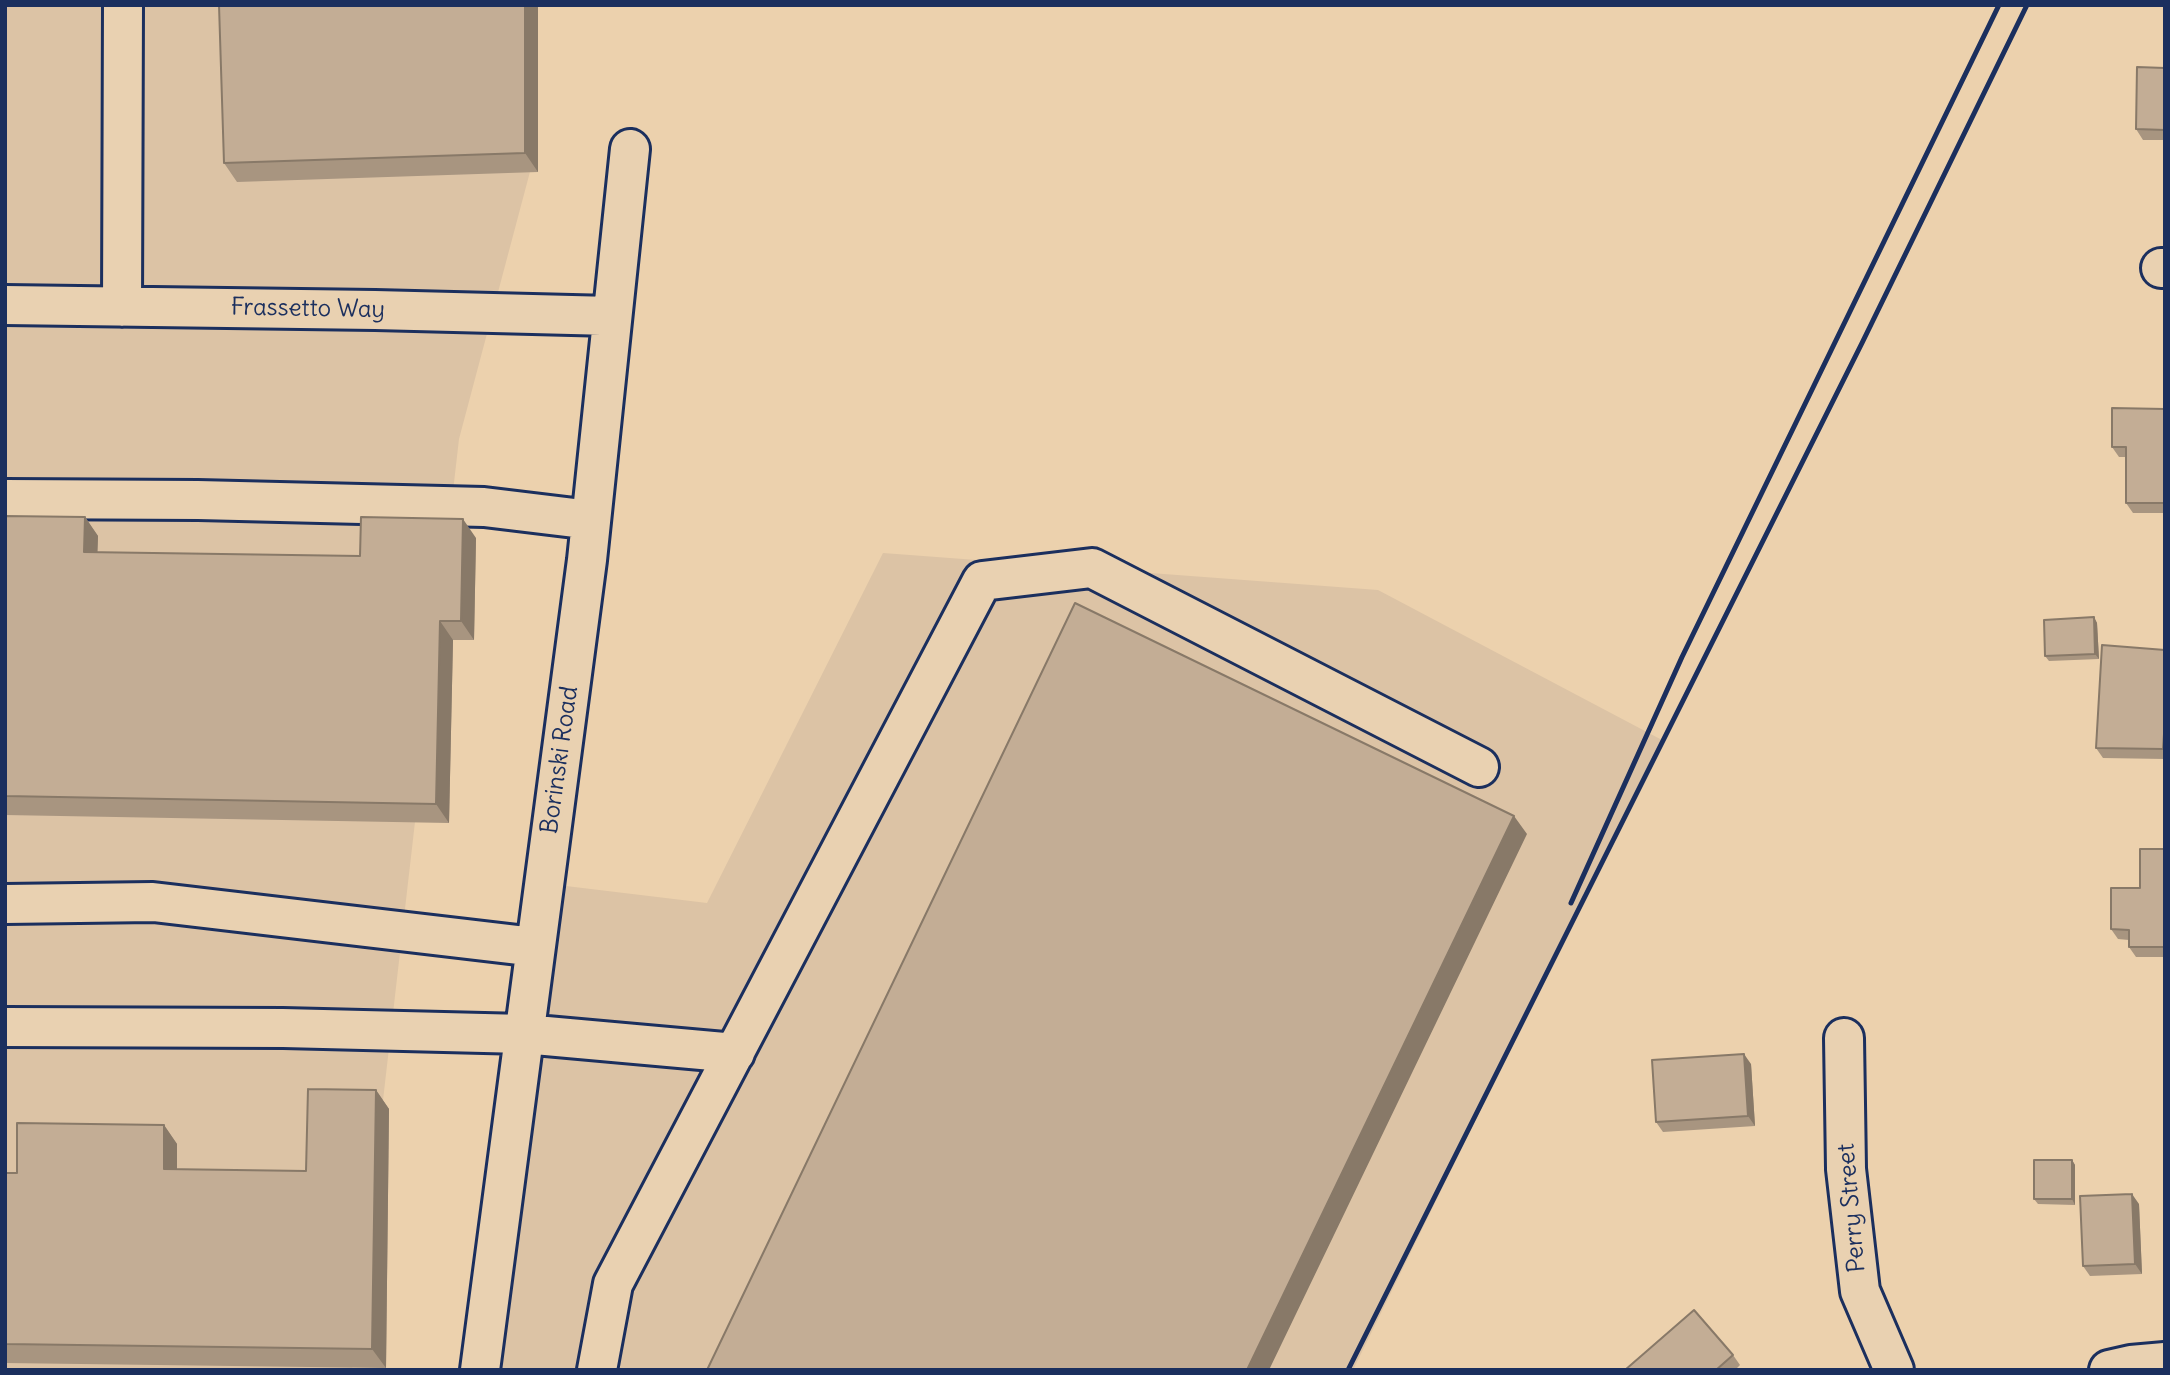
<!DOCTYPE html>
<style>
body{margin:0}
#map{position:relative;width:2170px;height:1375px;overflow:hidden;background:#ecd1ad;font-family:Delius,sans-serif}
canvas{display:block}
.frame{position:absolute;inset:0;border:7px solid #1b2f5e;pointer-events:none}
</style>
<div id="map">
<canvas width="2170" height="1375"></canvas>
<div class="frame"></div>
</div>
<script>
const c = document.querySelector('canvas').getContext('2d');
c.lineJoin = 'round';
function fill(path, color) { c.fillStyle = color; c.fill(path, 'evenodd'); }
const shape = rows => new Path2D(rows.map(r => 'M' + r).join(''));
function trace(path, color, width, dash) { c.strokeStyle = color; c.lineWidth = width; c.lineCap = dash ? 'butt' : 'round'; c.setLineDash(dash || []); c.stroke(path); }
function drawText(font, color, halo, rows, align = 'center') {
  c.font = font + ' Delius,sans-serif'; c.lineWidth = 7; c.setLineDash([]); c.textBaseline = 'middle'; c.strokeStyle = halo; c.fillStyle = color; for (const [text, x, y, turn = 0] of rows) {
    c.save(); c.translate(x, y); c.rotate((+turn || 0) * Math.PI / 180); c.textAlign = isNaN(turn) ? turn : align; if (halo) c.strokeText(text, 0, 0); c.fillText(text, 0, 0); c.restore();
  }
}
fill(shape([
 [5,5,537,5,531,168,459,439,352,1370,5,1370],
 [883,553,1378,590,1662,740,1353,1370,479,1370,541,883,707,903]
]), '#dcc3a5');
const minor = shape([
 [2161,268,2165,268],
 [5,305,375,310,611,316],
 [122,307,123,5],
 [5,499,198,500,484,507,591,520],
 [5,904,153,902,535,947],
 [5,1027,283,1028,524,1034,735,1053],
 [1844,1038,1846,1169,1860,1291,1894,1370],
 [480,1370,587,560,630,149],
 [597,1370,613,1284,982,581,1092,568,1479,767],
 [2109,1370,2131,1365,2165,1362]
]);
trace(minor, '#1b2f5e', 44);
trace(minor, '#e9d1b1', 38);
trace(shape([
 [1571,903,1682,657,1999,5],
 [1348,1370,1862,343,2027,5]
]), '#1b2f5e', 5);
fill(shape([
 [219,5,538,5,538,172,237,182,224,163],
 [2165,68,2165,140,2143,140,2136,129],
 [2165,409,2165,513,2133,513,2126,503,2126,457,2119,457,2112,447],
 [5,516,85,517,98,536,97,552,360,556,476,538,474,640,453,640,449,823,5,815],
 [2094,617,2097,623,2099,659,2049,661,2045,656],
 [2165,650,2165,759,2103,758,2096,748],
 [2165,849,2165,957,2136,957,2129,947,2129,940,2118,939,2111,929,2140,888],
 [1751,1064,1755,1126,1663,1132,1656,1122],
 [376,1090,389,1109,386,1368,5,1363,5,1173,17,1173,164,1125,177,1144,177,1169,306,1171],
 [2072,1160,2075,1165,2075,1205,2038,1204,2034,1199],
 [2139,1204,2142,1274,2090,1276,2083,1266],
 [1733,1355,1740,1365,1735,1370,1625,1370]
]), '#a89580');
fill(shape([
 [525,5,538,5,538,172,525,153],
 [85,517,98,536,97,570,84,552],
 [463,519,476,538,474,640,461,621],
 [2094,617,2097,623,2099,659,2095,654],
 [440,621,453,640,449,823,436,804],
 [1514,816,1527,834,1269,1370,1247,1370],
 [1744,1054,1751,1064,1755,1126,1748,1116],
 [376,1090,389,1109,386,1368,372,1349],
 [164,1125,177,1144,177,1188,164,1169],
 [2072,1160,2075,1165,2075,1205,2072,1199],
 [2132,1194,2139,1204,2142,1274,2135,1264]
]), '#887968');
const building = shape([
 [219,5,525,5,525,153,224,163,219,5],
 [2137,67,2165,68,2165,130,2136,129,2137,67],
 [2112,408,2165,409,2165,503,2126,503,2126,447,2112,447,2112,408],
 [5,516,85,517,84,552,360,556,361,517,463,519,461,621,440,621,436,804,5,796,5,516],
 [1075,603,1514,816,1247,1370,707,1370,1075,603],
 [2094,617,2095,654,2045,656,2044,620,2094,617],
 [2102,645,2165,650,2165,719,2163,749,2096,748,2102,645],
 [2140,849,2165,849,2165,947,2129,947,2129,930,2111,929,2111,888,2140,888,2140,849],
 [1744,1054,1748,1116,1656,1122,1652,1060,1744,1054],
 [308,1089,376,1090,372,1349,5,1344,5,1173,17,1173,17,1123,164,1125,164,1169,306,1171,308,1089],
 [2034,1160,2072,1160,2072,1199,2034,1199,2034,1160],
 [2132,1194,2135,1264,2083,1266,2080,1196,2132,1194],
 [1694,1310,1733,1355,1716,1370,1625,1370,1694,1310]
]);
fill(building, '#c3ad95');
trace(building, '#887968', 2);
drawText('24px', '#1b2f5e', '#e9d1b1', [
 ["Frassetto Way",308,309,1],
 ["Borinski Road",560,760,-82],
 ["Perry Street",1852,1208,-95]
]);
</script>
